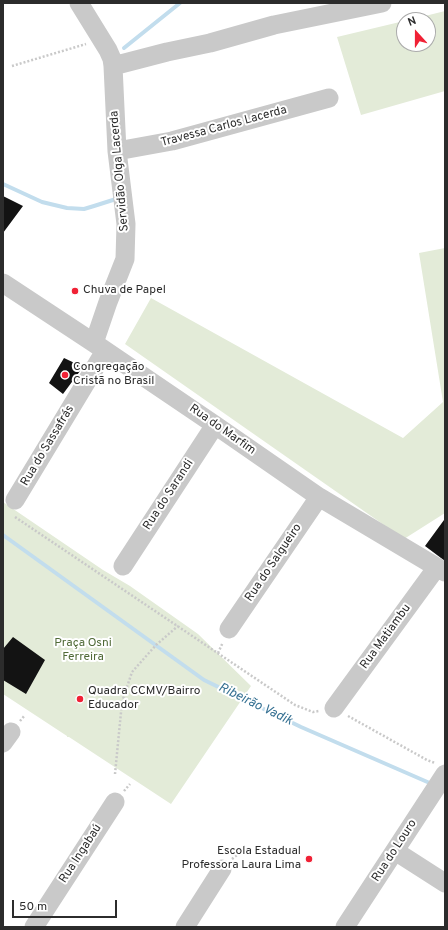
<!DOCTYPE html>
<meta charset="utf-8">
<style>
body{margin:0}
#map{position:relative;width:448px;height:930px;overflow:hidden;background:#fff;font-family:Overpass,sans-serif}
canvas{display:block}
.frame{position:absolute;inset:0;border:4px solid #2c2c2c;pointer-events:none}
.north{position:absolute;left:396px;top:12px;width:40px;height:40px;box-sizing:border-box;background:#fff;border:1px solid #ababab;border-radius:50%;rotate:339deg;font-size:11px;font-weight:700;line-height:16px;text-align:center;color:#2c2c2c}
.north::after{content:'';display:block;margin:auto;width:14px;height:18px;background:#f02135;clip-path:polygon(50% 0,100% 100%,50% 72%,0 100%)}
.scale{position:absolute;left:12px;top:900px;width:105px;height:18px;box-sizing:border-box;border:2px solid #2c2c2c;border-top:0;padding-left:5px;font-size:12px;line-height:14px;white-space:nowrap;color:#2c2c2c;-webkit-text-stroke:3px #fff;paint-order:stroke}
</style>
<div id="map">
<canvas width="448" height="930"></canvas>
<div class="frame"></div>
<div class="north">N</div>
<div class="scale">50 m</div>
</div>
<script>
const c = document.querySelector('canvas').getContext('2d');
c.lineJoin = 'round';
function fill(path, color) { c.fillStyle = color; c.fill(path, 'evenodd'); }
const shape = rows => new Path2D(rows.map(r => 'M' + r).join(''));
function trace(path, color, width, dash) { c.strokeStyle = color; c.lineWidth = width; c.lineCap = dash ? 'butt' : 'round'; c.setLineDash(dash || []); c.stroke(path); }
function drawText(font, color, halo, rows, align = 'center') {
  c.font = font + ' Overpass,sans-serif'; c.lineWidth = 4; c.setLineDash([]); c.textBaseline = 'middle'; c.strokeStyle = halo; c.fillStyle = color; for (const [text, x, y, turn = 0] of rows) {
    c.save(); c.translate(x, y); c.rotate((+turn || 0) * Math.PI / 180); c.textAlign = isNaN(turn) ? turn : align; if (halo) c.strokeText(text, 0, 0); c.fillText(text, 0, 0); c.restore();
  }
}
fill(shape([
 [445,11,445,91,361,115,337,37,404,21,404,44,428,44,428,20,409,20],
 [445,248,445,513,404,539,125,344,151,298,403,438,443,402,419,253],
 [3,502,103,570,130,586,198,634,251,686,171,804,69,737,67,737,67,736,3,694]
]), '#e3ebd8');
trace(shape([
 [124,48,180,3],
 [3,184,42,202,67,208,84,209,94,206,116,199],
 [3,535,204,680,301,727,432,784]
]), '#c2dded', 4);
fill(shape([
 [3,196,23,206,3,233],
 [64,358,83,367,63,394,49,383],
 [444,520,445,521,445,561,425,546],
 [13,637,45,660,26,694,3,680,3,649]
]), '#131313');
trace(shape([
 [12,66,86,44],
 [15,517,295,705,313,712,319,711],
 [218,653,223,642],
 [348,716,427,760,435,763],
 [20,721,25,715],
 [115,774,122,702,132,672,156,645,178,626],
 [124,791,130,784],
 [232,859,237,855]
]), '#c9c9c9', 2.5, [2, 2]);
trace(shape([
 [79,3,108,50,112,59,113,66,117,151,126,224,125,259,108,302,94,343],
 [113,66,167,52,210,43,274,25,382,3],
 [117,151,172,141,329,98],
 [3,283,94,343,215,425,319,497,445,572],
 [15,500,105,351],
 [123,566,215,425],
 [229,629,319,497],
 [334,708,437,567],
 [3,743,11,732],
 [395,851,445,883],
 [34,927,115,802],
 [185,927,222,869],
 [345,927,445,774]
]), '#c9c9c9', 19);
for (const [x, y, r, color] of [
 [75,291,4,"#f02135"],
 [65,375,4,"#f02135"],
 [80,699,4,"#f02135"],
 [309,859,4,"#f02135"]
]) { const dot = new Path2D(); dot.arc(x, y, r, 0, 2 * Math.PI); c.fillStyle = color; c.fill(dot); trace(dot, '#fff', 1.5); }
drawText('12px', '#2c2c2c', '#fff', [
 ["Travessa Carlos Lacerda",224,127,-15],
 ["Servidão Olga Lacerda",120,171,-95],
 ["Rua do Marfim",222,430,35],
 ["Rua do Sassafrás",48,446,-59],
 ["Rua do Sarandi",169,495,-57],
 ["Rua do Salgueiro",274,563,-56],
 ["Rua Matiambu",386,637,-54],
 ["Rua do Louro",395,851,-57],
 ["Rua Ingabaú",81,854,-57]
]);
drawText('12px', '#2c2c2c', '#fff', [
 ["Chuva de Papel",83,291],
 ["Congregação",73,368],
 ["Cristã no Brasil",73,382],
 ["Quadra CCMV/Bairro",88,692],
 ["Educador",88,706],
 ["Escola Estadual",301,852,"right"],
 ["Professora Laura Lima",301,866,"right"]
], 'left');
drawText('12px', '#506a37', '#fff', [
 ["Praça Osni",83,644],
 ["Ferreira",83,658]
]);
drawText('italic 13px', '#367193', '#fff', [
 ["Ribeirão Vadik",255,705,26]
]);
</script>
